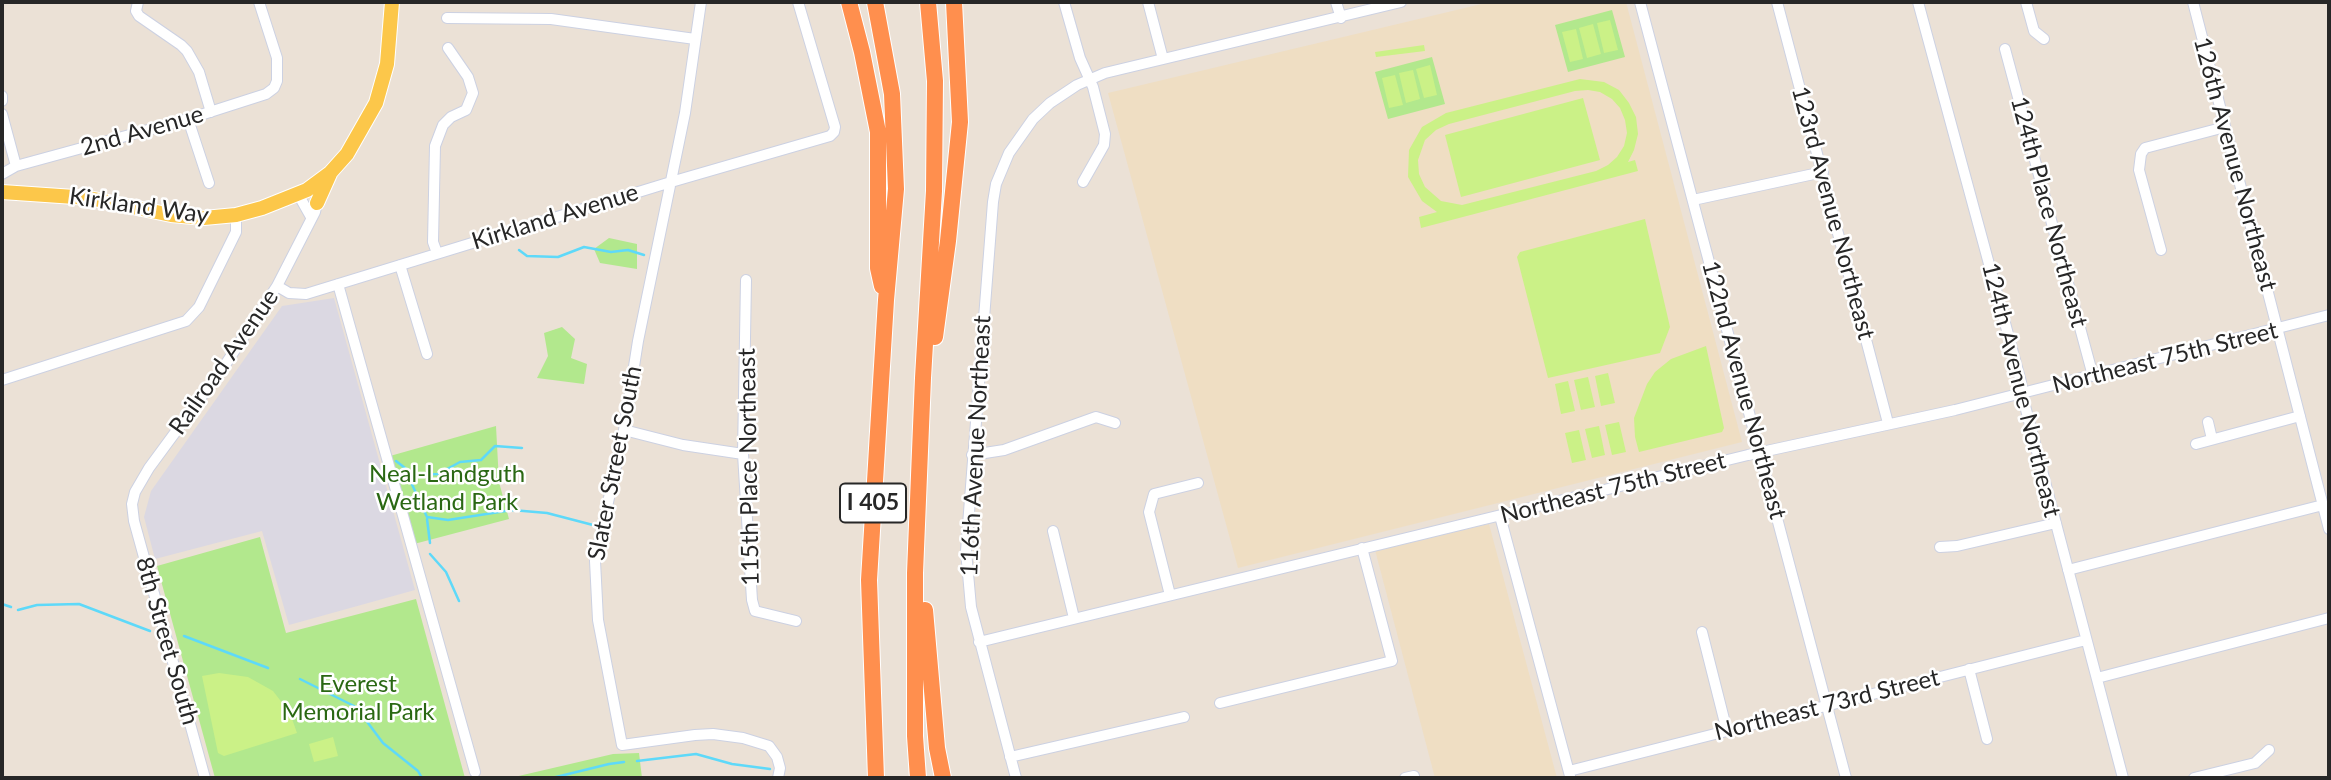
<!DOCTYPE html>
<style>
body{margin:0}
#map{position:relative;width:2331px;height:780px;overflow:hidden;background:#ebe1d6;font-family:Lato,sans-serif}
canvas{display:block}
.frame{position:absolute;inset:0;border:4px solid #272727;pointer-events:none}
</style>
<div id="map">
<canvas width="2331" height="780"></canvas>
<div class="frame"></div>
</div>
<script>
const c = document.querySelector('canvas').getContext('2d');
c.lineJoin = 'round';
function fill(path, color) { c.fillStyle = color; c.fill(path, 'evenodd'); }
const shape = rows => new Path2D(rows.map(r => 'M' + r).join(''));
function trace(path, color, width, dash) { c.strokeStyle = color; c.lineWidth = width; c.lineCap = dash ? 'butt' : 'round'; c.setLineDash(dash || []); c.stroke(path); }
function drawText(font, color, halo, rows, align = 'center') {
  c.font = font + ' Lato,sans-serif'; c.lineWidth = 5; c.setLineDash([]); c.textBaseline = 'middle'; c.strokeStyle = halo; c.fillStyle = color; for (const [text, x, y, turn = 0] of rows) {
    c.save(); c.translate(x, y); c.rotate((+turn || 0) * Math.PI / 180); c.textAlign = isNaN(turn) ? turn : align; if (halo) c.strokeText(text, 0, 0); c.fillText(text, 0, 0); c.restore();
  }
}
fill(shape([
 [334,298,415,590,289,625,262,531,155,559,144,517,151,491,282,306]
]), '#dbd8e2');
fill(shape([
 [1490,2,1626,2,1742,442,1238,568,1108,93],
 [1489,524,1557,778,1435,778,1375,550]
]), '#efdec3');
fill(shape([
 [1612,10,1625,57,1568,72,1555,25],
 [1432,57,1445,104,1388,119,1375,72],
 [609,238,637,244,637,269,600,263,594,249],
 [562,327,575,339,571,358,587,364,584,384,537,378,548,356,544,333],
 [496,426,499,482,509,519,414,544,390,456],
 [260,537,286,633,416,599,465,778,215,778,157,566],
 [639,753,642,778,510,778,613,754]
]), '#b2e88d');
fill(shape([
 [1610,20,1618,50,1604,53,1597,23],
 [1593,24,1601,54,1587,58,1579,28],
 [1576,29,1583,59,1570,62,1562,32],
 [1424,45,1425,51,1376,57,1375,52],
 [1430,65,1437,95,1424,98,1416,69],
 [1413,70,1420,99,1406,103,1399,73],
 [1395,75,1403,105,1389,108,1382,78],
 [1580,79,1604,82,1619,90,1629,103,1636,117,1638,134,1634,150,1628,162,1635,160,1638,171,1421,228,1419,217,1437,212,1422,201,1408,177,1409,150,1422,127,1446,113],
 [1588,90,1600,92,1612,99,1620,108,1625,120,1627,133,1624,146,1617,157,1608,165,1596,171,1462,205,1441,201,1425,187,1419,174,1418,160,1425,140,1436,130,1449,124,1575,91],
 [1583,98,1600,160,1461,197,1445,135],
 [1645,219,1670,327,1660,353,1548,378,1517,257,1520,252],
 [1706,346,1724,428,1722,432,1639,452,1635,437,1634,418,1647,384,1655,372,1671,359],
 [1608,373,1615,403,1601,406,1595,376],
 [1588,377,1595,407,1581,410,1574,380],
 [1568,381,1575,411,1561,414,1555,384],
 [1619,422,1626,452,1612,455,1605,425],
 [1599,426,1605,455,1592,458,1585,429],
 [1579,430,1586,460,1572,463,1565,433],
 [219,673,248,677,273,691,290,713,297,733,224,756,218,753,202,676],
 [333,737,338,756,314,762,309,744]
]), '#cbf187');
trace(shape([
 [519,250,527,256,558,257,584,247,611,252,628,250,644,255],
 [396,461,414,475,438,474,460,462,481,460,495,446,522,448],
 [404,467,427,517,448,520,512,510,547,513,593,525],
 [427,519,430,543],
 [430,554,446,572,459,601],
 [2,604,11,607],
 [18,610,37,605,79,604,150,631],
 [184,636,268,668],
 [300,679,356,707,383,743,418,771,422,778],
 [637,761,696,754,732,764,770,769],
 [552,778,609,764,624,762]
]), '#5ed9f9', 2.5);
const minor = shape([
 [138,2,136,11,139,16,181,45,187,51,199,72,211,112],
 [701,2,685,113,638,341,624,430,595,561,598,620,622,745,695,735,713,734,743,738,769,746,777,757,780,768,778,778],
 [1064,2,1080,58,1093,87,1105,134,1104,145,1083,182],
 [1148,2,1163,59],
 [1336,2,1341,18],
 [1640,2,1846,778],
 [1777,2,1888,423],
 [1918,2,2021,382,2024,402,2123,778],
 [2026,2,2034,31,2044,39],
 [2193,2,2329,529],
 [447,18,551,19,695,39],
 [2005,49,2093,376],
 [2,96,2,101],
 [2,114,16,166],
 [188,119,209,183],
 [2,174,16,166,188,119,266,94,274,88,277,81,277,58,259,2],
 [298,194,311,217],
 [1693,200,1823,172],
 [2161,250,2139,170,2141,154,2145,148,2225,127],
 [437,253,433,242,435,146,443,125,451,117,466,110,473,93,468,77,448,48],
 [400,265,427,354],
 [746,280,743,454,752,600,755,611,796,621],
 [338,284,475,772],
 [277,286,289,293,306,294,671,182,830,136,834,132,835,127,798,2],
 [2,380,186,321,199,307,236,232,236,215],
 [2208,422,2212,439],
 [624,430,683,445,743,454],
 [2196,444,2300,416],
 [972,455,1004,450,1096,417,1115,423],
 [1500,516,1570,776],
 [1053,531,1074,618],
 [1940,547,1957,546,2056,523],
 [2068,570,2323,505],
 [1170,595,1149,512,1154,494,1198,483],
 [1702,632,1727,731],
 [979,642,1748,455,1955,410,2329,315],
 [1969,669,1987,739],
 [2097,678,2329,618],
 [1220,703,1392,661,1362,548],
 [1010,757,1184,717],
 [1569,771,2086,640],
 [205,778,134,521,132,504,135,492,149,468,227,362,277,286,315,212,317,203,316,199],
 [1016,778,971,607,966,551,993,202,996,184,1009,153,1033,119,1050,103,1077,85,1105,73,1401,2],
 [1405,778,1414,776],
 [2194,778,2255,763,2269,750]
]);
const major = shape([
 [2,192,89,198,171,215,204,218,236,215,262,208,307,190,330,173,347,154,376,103,387,64,392,2],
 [317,203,330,174]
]);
const highway = shape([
 [849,2,862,52,878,132,878,268,882,286],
 [875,2,892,94,896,189,886,300,869,580,876,778],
 [935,337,948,241,960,122,954,2],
 [925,610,937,748,943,778],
 [918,778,915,736,915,573,923,378,934,191,935,81,928,2]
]);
trace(minor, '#ccd1e2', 12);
trace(major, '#fff', 16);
trace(highway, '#fff', 18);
trace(minor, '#fff', 10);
trace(major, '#fcc74a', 14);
trace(highway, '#ff8f4e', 16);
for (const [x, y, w] of [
 [873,503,66]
]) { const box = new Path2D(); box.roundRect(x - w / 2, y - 19.5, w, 39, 5); c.fillStyle = '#fff'; c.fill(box); trace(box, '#272727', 2); }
drawText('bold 23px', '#272727', null, [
 ["I 405",873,503]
]);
drawText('24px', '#272727', '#fff', [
 ["2nd Avenue",142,131,-16],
 ["126th Avenue Northeast",2235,164,75],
 ["Kirkland Way",139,206,8],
 ["124th Place Northeast",2049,212,75],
 ["123rd Avenue Northeast",1833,213,75],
 ["Kirkland Avenue",555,217,-17],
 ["Northeast 75th Street",2165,358,-14],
 ["Railroad Avenue",224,362,-55],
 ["122nd Avenue Northeast",1744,390,75],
 ["124th Avenue Northeast",2021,390,76],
 ["116th Avenue Northeast",976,446,-87],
 ["Slater Street South",615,463,-79],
 ["115th Place Northeast",749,467,-91],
 ["Northeast 75th Street",1613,488,-14],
 ["8th Street South",167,641,74],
 ["Northeast 73rd Street",1827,705,-14]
]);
drawText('24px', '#2a6813', '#fff', [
 ["Neal-Landguth",447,474],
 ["Wetland Park",447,502],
 ["Everest",358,684],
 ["Memorial Park",358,712]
]);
</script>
